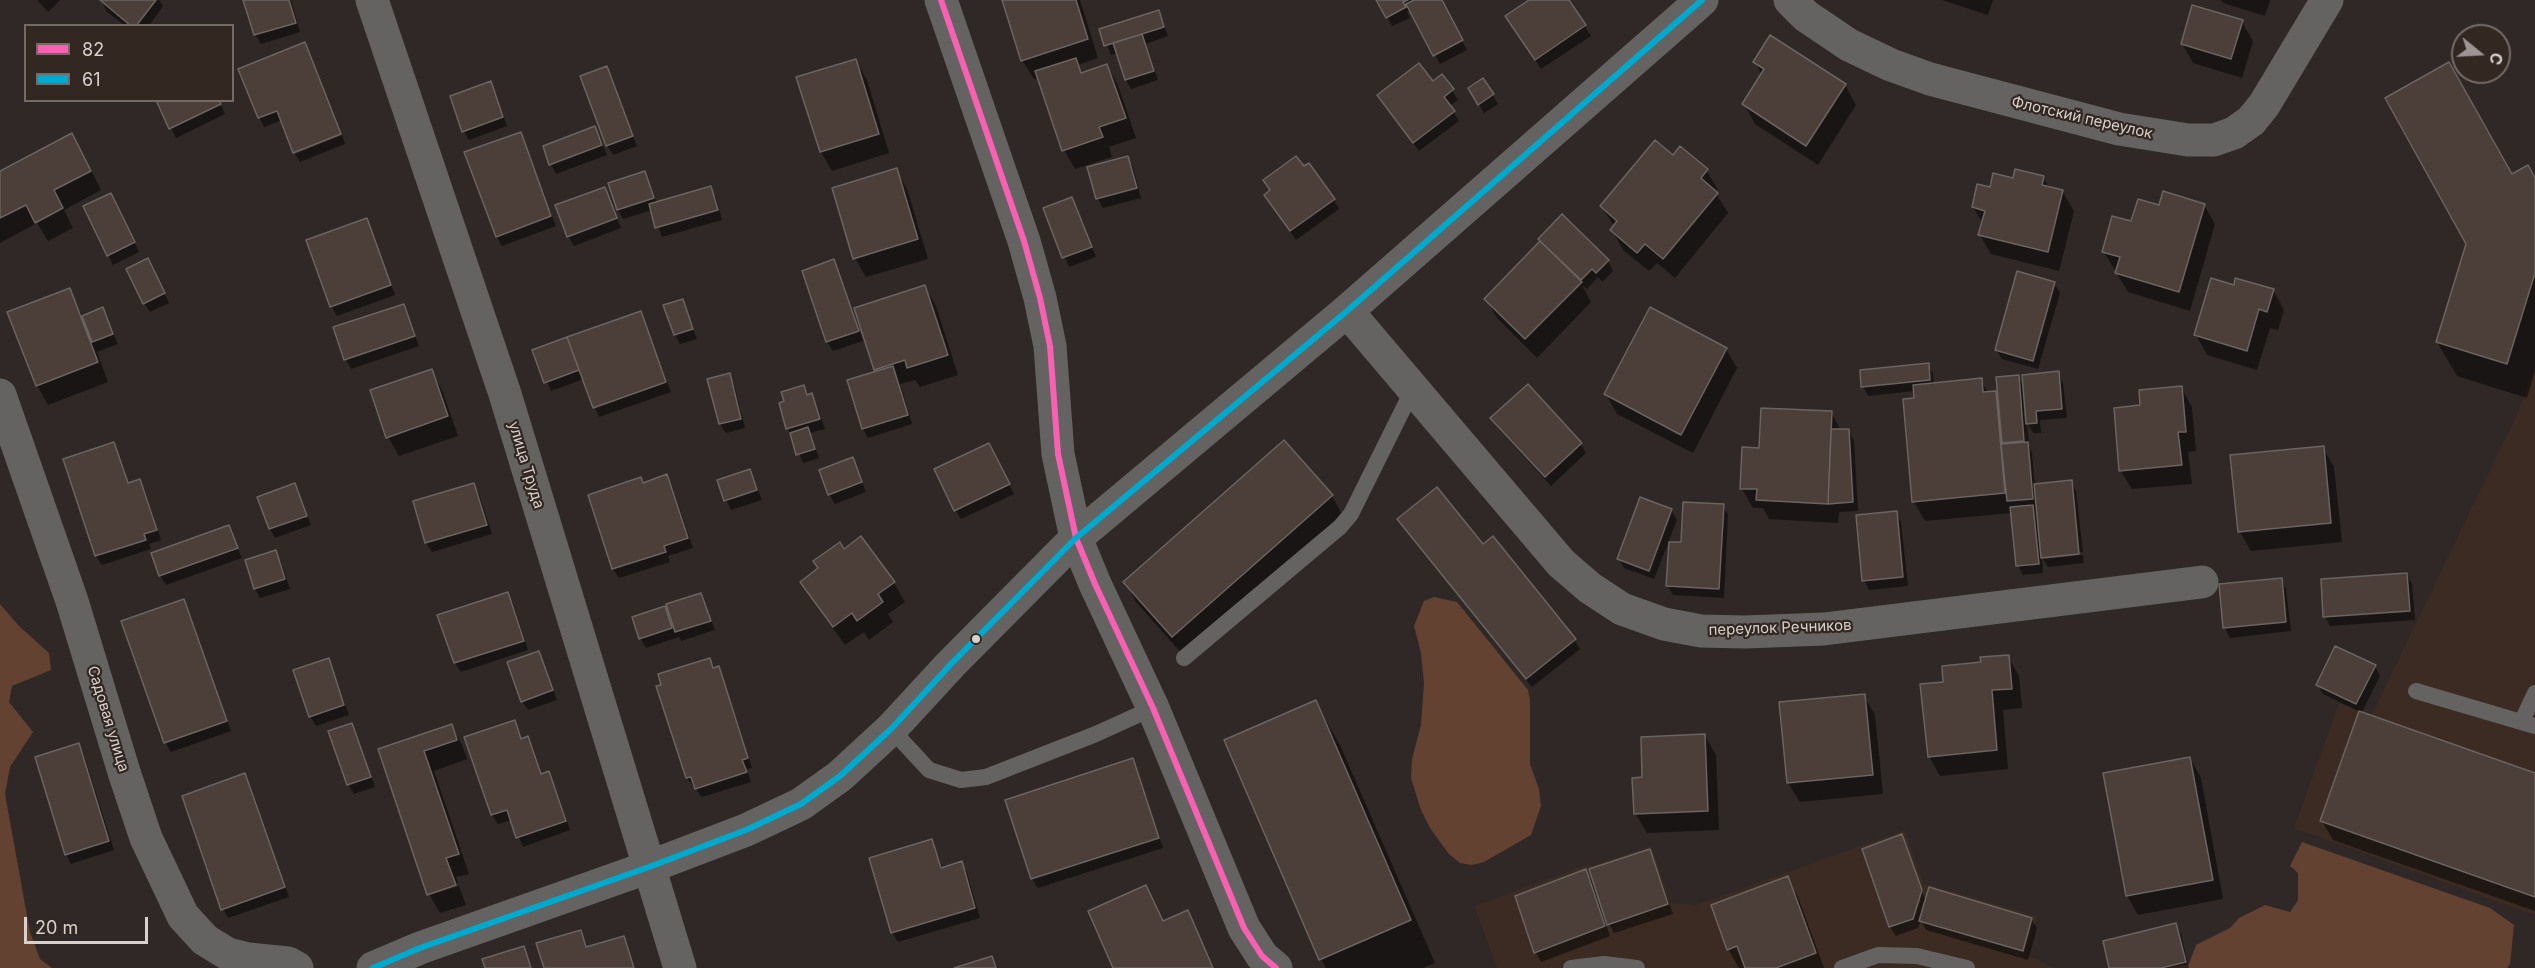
<!DOCTYPE html>
<meta charset="utf-8">
<style>
body{margin:0}
#map{position:relative;width:2535px;height:968px;overflow:hidden;background:#2f2826;font-family:Inter,sans-serif}
canvas{display:block}
.legend{position:absolute;left:24px;top:24px;width:210px;height:78px;box-sizing:border-box;background:#332722;border:2px solid #756b66;margin:0;padding:8px 10px;list-style:none;font-size:18px;color:#d8d0cd}
.legend li{display:flex;align-items:center;gap:12px;height:30px}
.legend b{width:30px;border:2px solid #756b66}
.north{position:absolute;left:2451px;top:24px;width:60px;height:60px;box-sizing:border-box;background:#332722;border:2px solid #756b66;border-radius:50%;rotate:108deg;font-size:16px;font-weight:700;line-height:24px;text-align:center;color:#d8d0cd}
.north::after{content:'';display:block;margin:auto;width:21px;height:27px;background:#9d9593;clip-path:polygon(50% 0,100% 100%,50% 72%,0 100%)}
.scale{position:absolute;left:24px;top:917px;width:124px;height:27px;box-sizing:border-box;border:3px solid #d8d0cd;border-top:0;padding-left:8px;font-size:18px;line-height:21px;white-space:nowrap;color:#d8d0cd;-webkit-text-stroke:4px #332722;paint-order:stroke}
</style>
<div id="map">
<canvas width="2535" height="968"></canvas>
<ul class="legend">
<li><b style="height:8px;background:#f860b3"></b>82</li>
<li><b style="height:8px;background:#00a9ce"></b>61</li>
</ul>
<div class="north">С</div>
<div class="scale">20 m</div>
</div>
<script>
const c = document.querySelector('canvas').getContext('2d');
c.lineJoin = 'round';
function fill(path, color) { c.fillStyle = color; c.fill(path, 'evenodd'); }
const shape = rows => new Path2D(rows.map(r => 'M' + r).join(''));
function trace(path, color, width, dash) { c.strokeStyle = color; c.lineWidth = width; c.lineCap = dash ? 'butt' : 'round'; c.setLineDash(dash || []); c.stroke(path); }
function drawText(font, color, halo, rows, align = 'center') {
  c.font = font + ' Inter,sans-serif'; c.lineWidth = 4.5; c.setLineDash([]); c.textBaseline = 'middle'; c.strokeStyle = halo; c.fillStyle = color; for (const [text, x, y, turn = 0] of rows) {
    c.save(); c.translate(x, y); c.rotate((+turn || 0) * Math.PI / 180); c.textAlign = isNaN(turn) ? turn : align; if (halo) c.strokeText(text, 0, 0); c.fillText(text, 0, 0); c.restore();
  }
}
fill(shape([
 [2535,366,2535,915,2294,828,2339,703,2372,714,2517,414],
 [1905,830,1923,883,2037,916,2027,954,2054,968,1497,968,1474,906,1586,865,1591,866,1651,846,1671,903,1696,905]
]), '#3b2b23');
fill(shape([
 [1434,597,1457,602,1528,690,1530,700,1530,764,1539,789,1541,806,1531,835,1484,862,1472,865,1460,863,1449,854,1430,828,1421,810,1411,778,1412,759,1421,725,1424,683,1421,653,1414,626,1424,601],
 [0,604,19,626,49,653,51,670,12,686,9,702,33,732,10,767,5,794,30,932,40,959,52,968,0,968],
 [2302,842,2490,908,2514,925,2510,964,2507,968,2167,968,2189,964,2196,945,2230,928,2239,918,2265,905,2290,912,2298,900,2298,873,2290,866]
]), '#644232');
fill(shape([
 [37,0,60,0,48,12],
 [102,0,159,0,163,6,149,26,125,26,106,11],
 [245,0,291,0,300,32,261,44,256,35],
 [1003,0,1080,0,1098,58,1078,65,1083,74,1107,66,1118,85,1136,138,1109,147,1112,157,1075,169,1064,150,1039,78,1034,79,1022,60],
 [1378,0,1440,0,1467,50,1440,64,1411,10,1407,12,1410,18,1392,26],
 [1532,0,1568,0,1591,36,1541,69,1513,26],
 [1942,0,1993,0,1988,15],
 [2221,0,2270,0,2265,16,2223,3],
 [1158,12,1168,36,1146,44,1158,80,1131,89,1126,80,1118,53,1111,55,1101,30],
 [2242,22,2253,41,2242,78,2193,63,2182,43],
 [304,44,341,133,294,151,282,120,264,127,259,117],
 [856,61,867,80,889,153,832,171,821,152,798,78],
 [1755,62,1845,85,1856,105,1818,165,1755,124,1744,104,1762,75],
 [606,67,637,146,613,155,607,145],
 [1442,76,1458,100,1450,106,1459,121,1419,151,1385,105,1432,83],
 [1483,80,1498,104,1484,113,1470,89],
 [490,83,507,126,469,140,464,131],
 [157,100,219,100,225,114,176,138],
 [595,128,607,155,556,174,551,164],
 [520,134,556,226,502,246,497,237],
 [342,135,345,144,300,162,295,154],
 [83,155,101,190,64,210,73,228,48,241,37,223,0,243,0,173],
 [1127,157,1133,167,1141,198,1103,208,1098,199,1089,168],
 [1673,157,1706,170,1718,190,1715,192,1728,213,1675,278,1657,263,1649,271,1623,250,1612,230,1615,227,1601,206],
 [896,170,907,189,928,259,866,277,855,258],
 [645,173,657,203,710,188,716,198,722,220,662,237,652,210,623,219,618,210],
 [2512,176,2535,180,2535,371,2527,398,2457,376,2437,342],
 [2043,177,2049,188,2062,191,2074,211,2059,271,1991,254,1980,235,1983,224,1973,207,1991,189,2014,179],
 [605,188,621,228,574,246,568,236],
 [1072,199,1096,257,1069,267,1045,209],
 [1334,200,1339,209,1296,240,1271,205],
 [116,204,139,252,113,265,108,255],
 [2204,205,2215,224,2190,311,2128,292,2104,252,2132,223,2160,207],
 [1562,216,1608,261,1613,271,1602,282,1598,277,1587,289,1582,285,1591,302,1537,358,1497,318,1486,299,1541,242],
 [366,220,395,295,337,316,331,306],
 [833,261,863,340,925,287,936,306,958,375,920,387,915,380,900,384,912,424,868,438,863,429,877,372,866,340,833,351,827,342,803,272],
 [153,270,169,303,150,312,144,303],
 [2054,283,2060,293,2038,369,2002,359,1996,349],
 [2235,287,2273,290,2284,310,2278,330,2270,328,2257,370,2207,355,2196,335],
 [69,290,83,317,102,309,118,344,97,352,108,382,48,405,37,385],
 [682,301,697,339,680,344,675,335],
 [403,305,419,346,351,369,346,359],
 [640,313,671,392,599,417,584,379,551,391,534,351],
 [1726,349,1737,368,1693,453,1617,414,1606,394],
 [1928,364,1933,374,1934,384,1981,380,1988,393,1995,392,1999,400,2018,376,2024,387,2058,373,2063,383,2067,418,2040,420,2041,433,2033,433,2027,422,2029,446,2032,453,2035,486,2071,482,2076,491,2083,552,2044,556,2044,559,2083,555,2084,563,2048,567,2042,557,2043,573,2023,575,2018,565,2012,513,1925,521,1914,502,1915,391,1868,396,1863,386],
 [431,370,442,390,458,436,399,456,388,437],
 [729,374,734,384,745,428,726,433,720,424,709,380],
 [803,387,817,405,825,429,810,433,819,458,803,463,788,428,786,402],
 [2181,387,2192,407,2196,451,2188,452,2192,484,2132,489,2120,470,2141,406],
 [1831,412,1841,431,1848,431,1854,440,1858,511,1839,512,1838,523,1769,519,1763,508,1753,508,1742,489,1760,449],
 [1492,419,1581,444,1586,453,1551,486,1498,428],
 [1284,442,1332,496,1343,516,1184,656,1136,602,1125,582],
 [114,444,129,484,140,481,145,490,161,540,149,544,151,549,102,565,96,556,65,460],
 [2323,448,2334,467,2342,542,2251,551,2240,532,2232,457],
 [994,454,1014,494,961,519,955,510],
 [852,459,866,492,835,504,829,494],
 [750,471,762,500,731,510,718,481],
 [667,476,672,486,693,548,668,556,670,562,619,578,613,569,590,496,641,479,644,484],
 [295,484,311,525,275,538,270,529],
 [474,484,479,494,492,534,432,552,426,543],
 [1723,506,1728,515,1724,598,1673,595,1668,586,1682,544],
 [1671,510,1677,520,1654,579,1624,568,1619,559],
 [1896,513,1901,522,1908,586,1869,590,1864,580],
 [228,527,242,558,166,585,160,575],
 [1405,529,1483,546,1574,640,1580,649,1532,687],
 [844,551,894,583,905,602,888,614,893,622,869,640,864,632,845,645,813,601,802,582],
 [276,552,281,562,290,589,260,598,255,589],
 [2406,574,2412,584,2415,620,2330,626,2325,616],
 [2281,579,2286,589,2291,631,2230,638,2225,628,2221,585],
 [507,594,513,603,528,650,461,672,455,663],
 [701,595,715,630,681,641,679,637,646,648,640,638,665,608,670,617],
 [183,601,189,611,231,731,171,752,165,742],
 [539,653,557,700,528,710,522,701],
 [2008,656,2019,676,2022,708,2003,710,2008,769,1940,776,1929,756,1945,684,1983,663],
 [709,659,723,677,752,768,747,769,751,782,702,797,687,778],
 [328,660,349,715,316,726,310,716],
 [2375,666,2380,676,2361,714,2535,775,2535,911,2333,840,2322,821,2360,712,2323,694,2317,684],
 [1864,696,1875,715,1883,794,1800,802,1788,783],
 [1315,702,1340,745,1435,963,1423,968,1326,968,1321,959],
 [514,722,522,740,527,738,533,747,542,775,548,773,554,783,570,830,523,847,512,820,498,824,492,815,466,738],
 [352,725,375,787,354,794,348,784],
 [451,726,462,745,467,759,434,771,469,874,456,877,458,883,430,892,430,895,459,886,466,905,440,913,429,894,380,750],
 [1705,736,1716,755,1719,830,1647,833,1635,813,1644,779],
 [79,745,84,755,114,850,71,864,66,854],
 [2190,758,2201,778,2223,899,2138,915,2127,896],
 [1132,760,1137,769,1163,848,1038,888,1032,879,1007,801],
 [244,775,250,785,289,897,228,918,223,909],
 [1902,836,1926,902,2031,919,2037,928,2028,960,1926,930,1921,920,1918,928,1896,936,1890,927,1864,850],
 [932,841,943,869,961,863,967,873,980,918,898,942,892,932],
 [1649,851,1654,860,1673,914,1614,933,1609,924],
 [1585,871,1591,880,1610,936,1541,962,1536,953,1517,897],
 [1787,878,1798,897,1824,968,1739,968,1728,949],
 [1146,887,1164,922,1187,912,1214,968,1115,968],
 [2175,924,2181,934,2189,968,2111,968],
 [580,932,588,949,624,938,635,968,545,968]
]), '#0007');
const building = shape([
 [100,0,156,0,136,26,131,26,100,0],
 [243,0,289,0,296,23,254,35,243,0],
 [1002,0,1076,0,1088,39,1021,61,1002,0],
 [1376,0,1408,0,1403,2,1406,7,1386,18,1376,0],
 [1414,0,1442,0,1463,40,1433,56,1406,4,1414,0],
 [1529,0,1569,0,1586,25,1535,60,1505,16,1529,0],
 [2192,5,2243,20,2231,59,2181,44,2192,5],
 [1159,10,1164,27,1104,46,1099,29,1159,10],
 [1142,34,1154,71,1125,80,1113,43,1142,34],
 [1770,35,1846,84,1806,146,1742,104,1764,69,1753,62,1770,35],
 [305,42,341,134,293,153,277,111,258,118,238,69,305,42],
 [1076,58,1081,73,1107,64,1126,118,1099,127,1103,137,1062,151,1035,71,1076,58],
 [856,59,879,134,820,152,796,77,856,59],
 [2449,62,2512,174,2528,165,2535,178,2535,273,2507,364,2436,342,2466,244,2385,98,2449,62],
 [1419,63,1433,81,1442,74,1454,89,1444,97,1455,111,1413,143,1377,95,1419,63],
 [607,66,633,136,606,146,580,76,607,66],
 [1483,78,1494,94,1478,105,1468,88,1483,78],
 [491,81,503,117,462,132,450,96,491,81],
 [156,100,219,100,221,104,169,129,156,100],
 [595,126,602,145,549,165,543,146,595,126],
 [521,132,551,216,496,237,464,152,521,132],
 [72,133,91,171,54,190,63,208,35,223,26,205,0,218,0,171,72,133],
 [1655,140,1673,155,1680,146,1708,169,1701,178,1718,193,1663,259,1645,244,1637,253,1610,230,1617,221,1600,206,1655,140],
 [1128,156,1137,188,1096,199,1087,167,1128,156],
 [1296,156,1304,166,1309,163,1335,199,1290,231,1264,195,1270,190,1263,180,1296,156],
 [897,168,918,239,853,259,832,188,897,168],
 [2015,169,2044,176,2042,185,2063,190,2048,252,1978,235,1985,211,1972,207,1977,184,1990,187,1993,173,2013,178,2015,169],
 [645,171,654,198,617,210,608,183,645,171],
 [711,186,718,210,655,228,649,204,711,186],
 [605,187,617,218,567,237,555,205,605,187],
 [2163,191,2205,204,2179,292,2115,273,2120,257,2102,252,2112,216,2131,221,2138,199,2159,205,2163,191],
 [111,193,135,242,107,256,83,206,111,193],
 [1072,197,1092,247,1062,258,1043,208,1072,197],
 [1562,214,1609,260,1596,273,1592,269,1581,280,1538,239,1562,214],
 [367,218,391,285,330,307,306,240,367,218],
 [1540,241,1582,282,1525,339,1484,299,1540,241],
 [148,258,165,293,143,304,126,269,148,258],
 [834,259,859,331,826,342,802,271,834,259],
 [2017,271,2055,282,2033,361,1995,350,2017,271],
 [2211,278,2234,285,2235,278,2274,289,2267,312,2259,309,2247,351,2194,335,2211,278],
 [925,285,948,355,907,368,905,360,874,370,854,308,925,285],
 [70,288,98,362,36,386,7,312,70,288],
 [683,299,693,329,674,335,663,305,683,299],
 [404,304,415,336,344,360,333,327,404,304],
 [103,307,113,334,92,342,82,316,103,307],
 [1650,307,1727,348,1681,435,1604,394,1650,307],
 [641,311,666,382,593,408,567,337,641,311],
 [567,337,579,370,544,383,532,350,567,337],
 [1929,363,1930,380,1861,387,1860,370,1929,363],
 [893,366,908,415,862,429,847,380,893,366],
 [432,369,448,416,386,438,370,390,432,369],
 [2059,371,2062,409,2036,411,2037,423,2026,424,2022,375,2059,371],
 [730,373,741,419,719,424,707,379,730,373],
 [2019,375,2024,441,2002,443,1996,377,2019,375],
 [1982,378,1983,392,1996,391,2005,493,1912,502,1903,399,1914,398,1913,385,1982,378],
 [1528,384,1582,443,1545,477,1490,418,1528,384],
 [804,385,807,395,812,393,820,419,786,429,779,403,784,401,781,392,804,385],
 [2182,386,2186,432,2178,432,2182,465,2119,471,2114,408,2140,405,2139,390,2182,386],
 [1761,408,1832,411,1828,504,1756,500,1757,489,1740,489,1742,447,1759,448,1761,408],
 [808,427,815,449,796,455,790,433,808,427],
 [1831,429,1849,429,1853,502,1828,504,1831,429],
 [1284,440,1333,495,1172,637,1123,582,1284,440],
 [114,442,128,483,140,479,157,530,144,534,146,540,95,556,63,459,114,442],
 [2028,442,2033,499,2007,501,2001,444,2028,442],
 [989,443,1010,484,954,511,934,469,989,443],
 [2324,446,2331,523,2238,532,2230,455,2324,446],
 [853,457,862,482,828,495,819,470,853,457],
 [750,469,757,490,724,501,717,480,750,469],
 [667,474,688,538,664,546,666,552,612,569,588,495,641,477,643,483,667,474],
 [2072,480,2079,554,2041,558,2034,484,2072,480],
 [295,483,307,516,269,529,257,497,295,483],
 [474,483,487,525,425,543,413,501,474,483],
 [1437,487,1483,544,1493,536,1576,639,1526,679,1397,519,1437,487],
 [1640,497,1672,509,1649,571,1617,559,1640,497],
 [1683,502,1724,504,1719,589,1666,586,1669,542,1681,542,1683,502],
 [2033,505,2039,564,2016,566,2010,507,2033,505],
 [1897,511,1903,577,1862,581,1856,515,1897,511],
 [229,525,238,548,159,576,151,553,229,525],
 [861,536,895,582,878,594,883,602,857,621,852,613,833,627,800,582,818,568,813,561,840,542,844,549,861,536],
 [276,550,285,579,254,589,245,560,276,550],
 [2407,573,2410,611,2323,617,2321,579,2407,573],
 [2282,578,2286,622,2223,628,2219,584,2282,578],
 [508,592,524,641,454,663,437,615,508,592],
 [701,593,711,621,675,632,666,604,701,593],
 [184,599,227,721,164,743,121,621,184,599],
 [665,606,672,628,639,639,632,617,665,606],
 [2335,646,2376,665,2356,704,2316,685,2335,646],
 [539,651,553,690,521,702,507,662,539,651],
 [2009,655,2012,689,1992,690,1997,750,1928,757,1920,684,1943,682,1942,666,1981,662,1980,657,2009,655],
 [329,658,344,705,309,717,293,670,329,658],
 [710,658,713,668,719,666,748,758,742,760,747,772,695,789,691,777,686,778,656,686,661,685,658,674,710,658],
 [1865,694,1873,775,1787,783,1779,702,1865,694],
 [1316,700,1411,920,1319,960,1224,740,1316,700],
 [2359,711,2535,773,2535,897,2320,821,2359,711],
 [515,720,521,739,528,736,541,774,549,771,566,821,516,838,507,810,491,815,464,737,515,720],
 [352,723,371,777,347,785,328,731,352,723],
 [452,724,457,740,424,751,459,854,446,858,456,885,427,895,378,749,452,724],
 [1705,734,1708,811,1634,814,1632,778,1642,777,1641,737,1705,734],
 [79,743,109,841,65,855,35,757,79,743],
 [2190,757,2213,880,2126,896,2103,773,2190,757],
 [1133,758,1159,838,1031,879,1005,800,1133,758],
 [245,773,285,887,221,910,182,796,245,773],
 [1902,834,1922,890,1913,919,1889,927,1862,849,1902,834],
 [932,839,941,868,962,861,975,908,891,933,869,858,932,839],
 [1650,849,1668,904,1607,925,1589,869,1650,849],
 [1586,869,1605,926,1534,953,1515,896,1586,869],
 [1788,876,1816,953,1776,968,1745,968,1737,946,1727,950,1711,905,1788,876],
 [1146,885,1163,921,1188,910,1213,968,1113,968,1088,911,1146,885],
 [1929,887,2032,918,2023,951,1919,921,1929,887],
 [2176,923,2186,962,2161,968,2109,968,2103,941,2176,923],
 [581,930,586,947,624,936,634,968,544,968,536,943,581,930],
 [524,946,531,968,485,968,482,959,524,946],
 [992,956,996,968,954,968,992,956]
]);
fill(building, '#4c3e38');
trace(building, '#6a6462', 1.5);
trace(shape([
 [1184,658,1340,527,1351,514,1413,389],
 [2416,691,2535,726],
 [2522,721,2535,693],
 [891,729,929,770,961,780,986,777,1096,734,1153,708],
 [1571,968,1604,964,1637,968],
 [1842,968,1878,955,1917,956,1967,968]
]), '#656362', 16);
trace(shape([
 [372,0,505,394,680,968],
 [941,0,1024,241,1040,298,1050,346,1058,454,1076,538,1095,584,1153,708,1244,928,1262,956,1276,968],
 [1790,0,1806,16,1849,45,1891,65,1930,79,2119,129,2188,140,2214,140,2234,133,2251,121,2264,105,2327,0],
 [1347,311,1561,563,1590,588,1622,609,1664,624,1701,631,1745,632,1824,629,2202,582],
 [0,395,72,601,124,772,146,838,183,916,205,940,228,954,248,959,288,963,297,968],
 [373,968,420,948,649,867,746,830,801,804,840,776,891,729,951,664,1076,538,1347,311,1702,0]
]), '#656362', 33);
trace(shape([
 [941,0,1024,241,1040,298,1050,346,1058,454,1076,538,1095,584,1153,708,1244,928,1262,956,1276,968]
]), '#f860b3', 6);
trace(shape([
 [373,968,420,948,649,867,746,830,801,804,840,776,891,729,951,664,1076,538,1347,311,1702,0]
]), '#00a9ce', 6);
for (const [x, y, r, color] of [
 [976,639,5,"#d8d0cd"]
]) { const dot = new Path2D(); dot.arc(x, y, r, 0, 2 * Math.PI); c.fillStyle = color; c.fill(dot); trace(dot, '#332722', 2); }
drawText('15px', '#d8d0cd', '#332722', [
 ["Флотский переулок",2082,118,13],
 ["улица Труда",526,465,73],
 ["переулок Речников",1780,628,-2],
 ["Садовая улица",108,719,73]
]);
</script>
